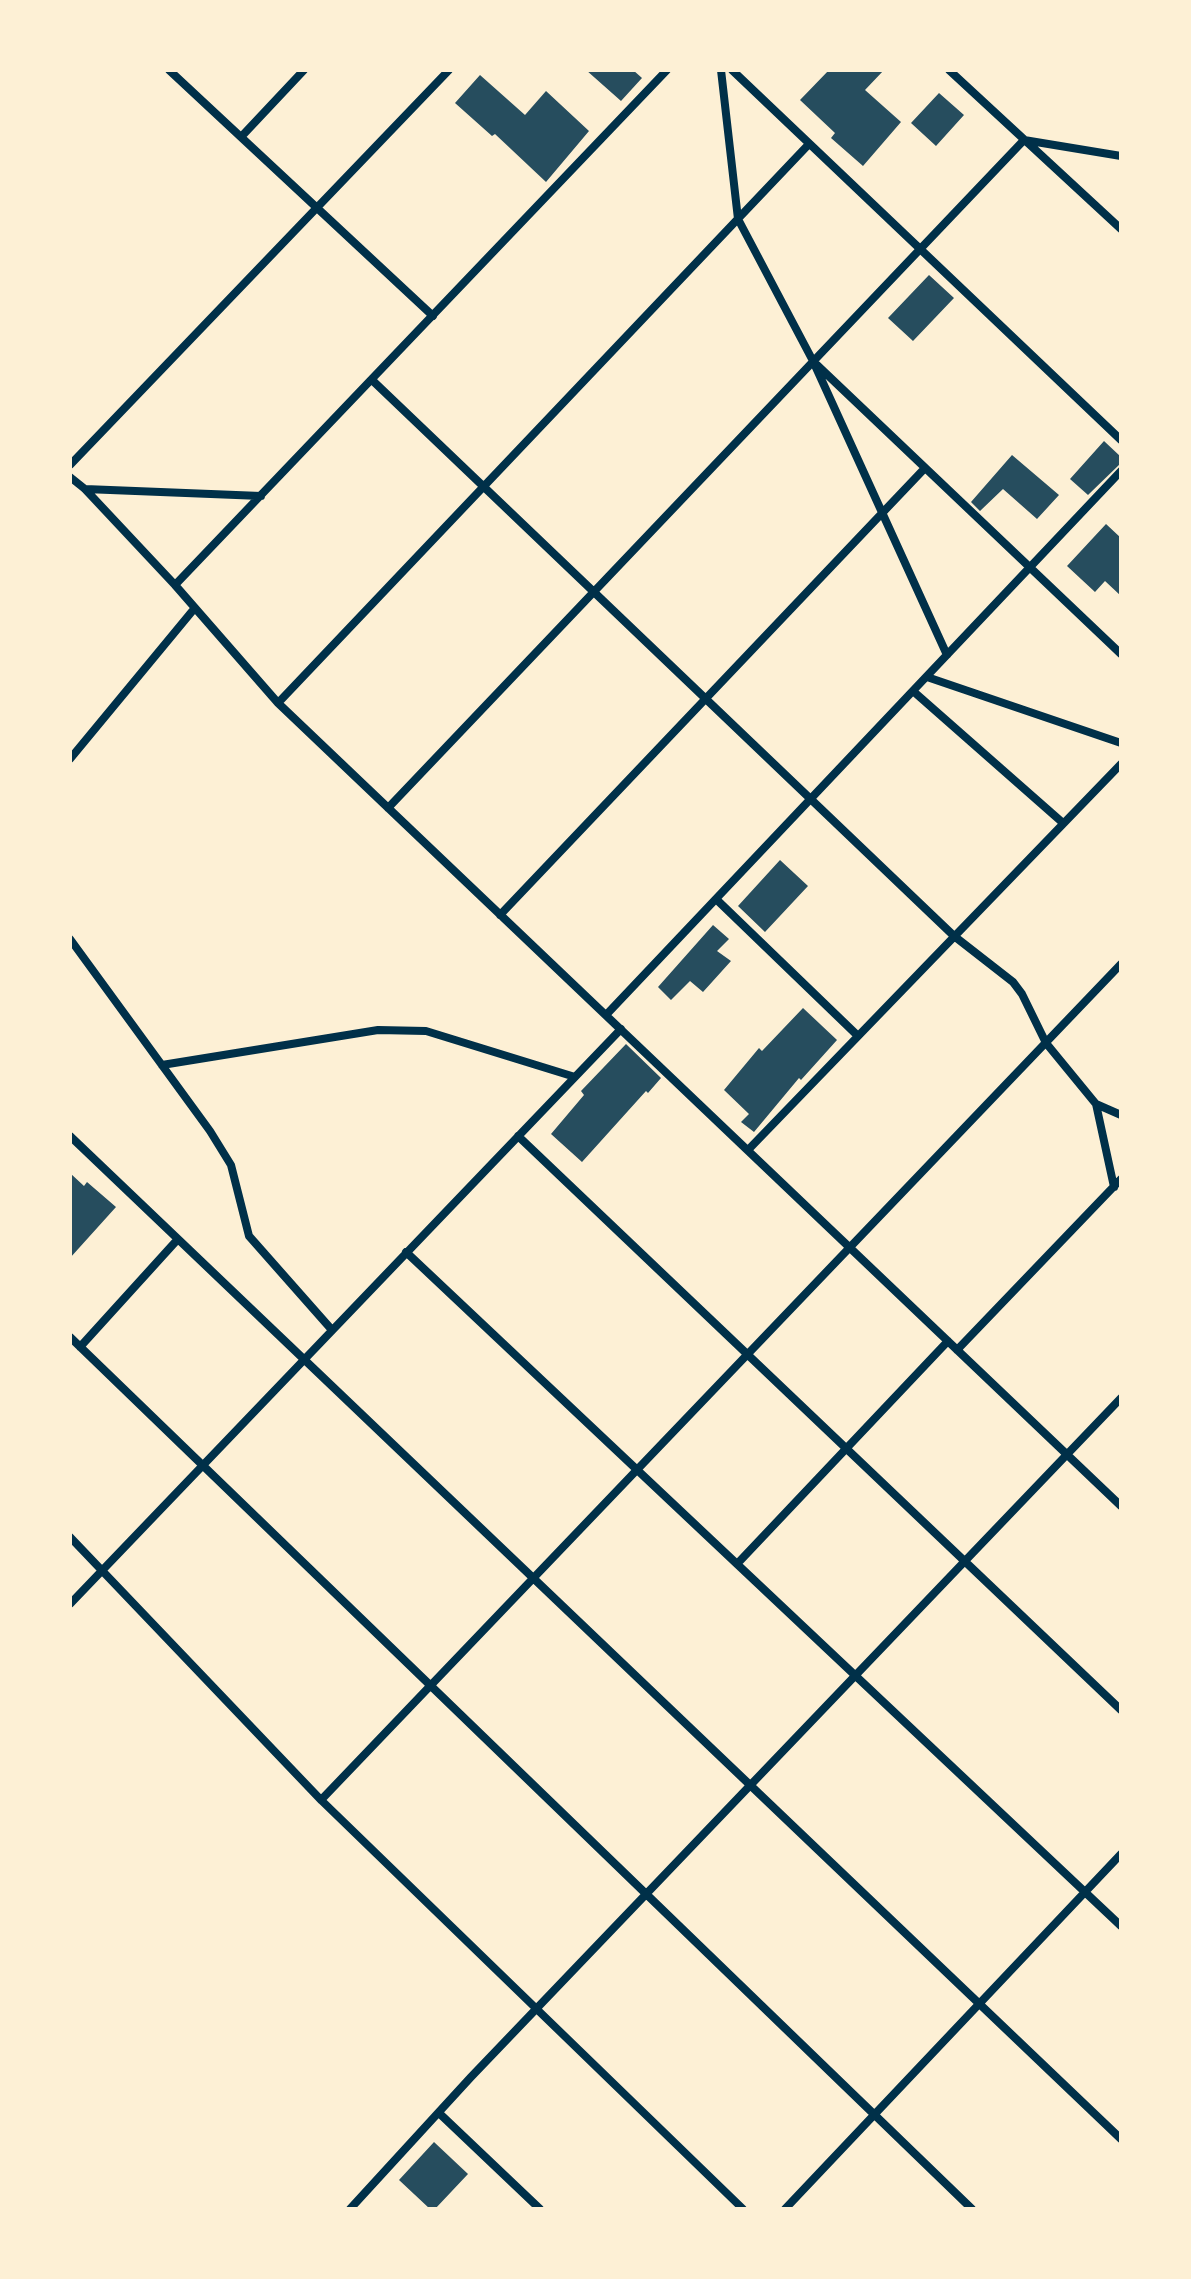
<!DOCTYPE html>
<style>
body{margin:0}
#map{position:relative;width:1191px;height:2279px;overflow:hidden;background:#fdf0d5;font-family:Merriweather,serif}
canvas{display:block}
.frame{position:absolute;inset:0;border:72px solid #fdf0d5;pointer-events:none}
</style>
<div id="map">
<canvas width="1191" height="2279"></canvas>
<div class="frame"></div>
</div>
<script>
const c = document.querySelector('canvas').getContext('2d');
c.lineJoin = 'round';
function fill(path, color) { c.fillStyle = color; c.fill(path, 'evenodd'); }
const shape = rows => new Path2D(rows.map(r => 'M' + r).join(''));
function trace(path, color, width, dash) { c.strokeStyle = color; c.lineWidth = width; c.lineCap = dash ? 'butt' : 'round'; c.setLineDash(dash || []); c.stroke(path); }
fill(shape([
 [586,70,633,70,642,78,621,101],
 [829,70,884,70,865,90,901,122,863,166,831,138,835,133,800,100],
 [480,75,525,115,546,91,589,131,546,182,495,134,492,136,455,103],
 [939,93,964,115,936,146,911,123],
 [929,275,954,298,913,341,888,318],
 [1104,441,1121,457,1121,463,1088,495,1070,479],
 [1012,455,1059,495,1037,519,1003,489,980,511,971,502],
 [1106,524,1121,538,1121,596,1105,581,1095,592,1067,566],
 [780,860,808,886,765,932,738,906],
 [713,925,729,939,717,951,731,961,703,992,690,981,671,1000,658,987],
 [803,1008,837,1040,801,1080,799,1078,754,1132,741,1122,749,1114,724,1090,759,1048,762,1051],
 [626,1044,661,1078,648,1093,646,1091,582,1162,551,1134,584,1095,581,1091],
 [70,1173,84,1186,87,1182,116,1207,70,1258],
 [434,2142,468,2174,435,2209,430,2209,399,2180]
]), '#264d5e');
trace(shape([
 [169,70,433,316],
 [721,70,738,219,813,361,947,655],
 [732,70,1121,440],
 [949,70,1121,229],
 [241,137,304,70],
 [817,365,1121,654],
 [372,380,954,936,1013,982,1022,994,1046,1043,1096,1104,1121,1115],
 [70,465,449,70],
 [70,477,85,489,175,585,278,703,1121,1506],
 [85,489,261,496],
 [175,585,667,70],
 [927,677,1121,743],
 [913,691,1063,823],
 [278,703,809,144],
 [70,759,194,609],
 [388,808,1024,140,1121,156],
 [716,899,858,1036],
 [500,915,925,468],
 [70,939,210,1131,231,1165,249,1236,332,1330],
 [606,1015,1121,471],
 [162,1065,378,1030,426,1031,575,1077],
 [1096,1104,1114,1187],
 [70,1136,1121,2139],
 [518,1136,1121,1710],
 [748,1150,1121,764],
 [406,1252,1121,1926],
 [70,1337,972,2209],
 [80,1347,178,1239],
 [957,1350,1121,1179],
 [70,1537,321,1800,743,2209],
 [737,1564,948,1341],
 [70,1604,621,1029],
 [321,1800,1121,964],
 [439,2113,540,2209],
 [350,2209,471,2077,1121,1398],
 [785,2209,1121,1854]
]), '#003049', 8);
</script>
